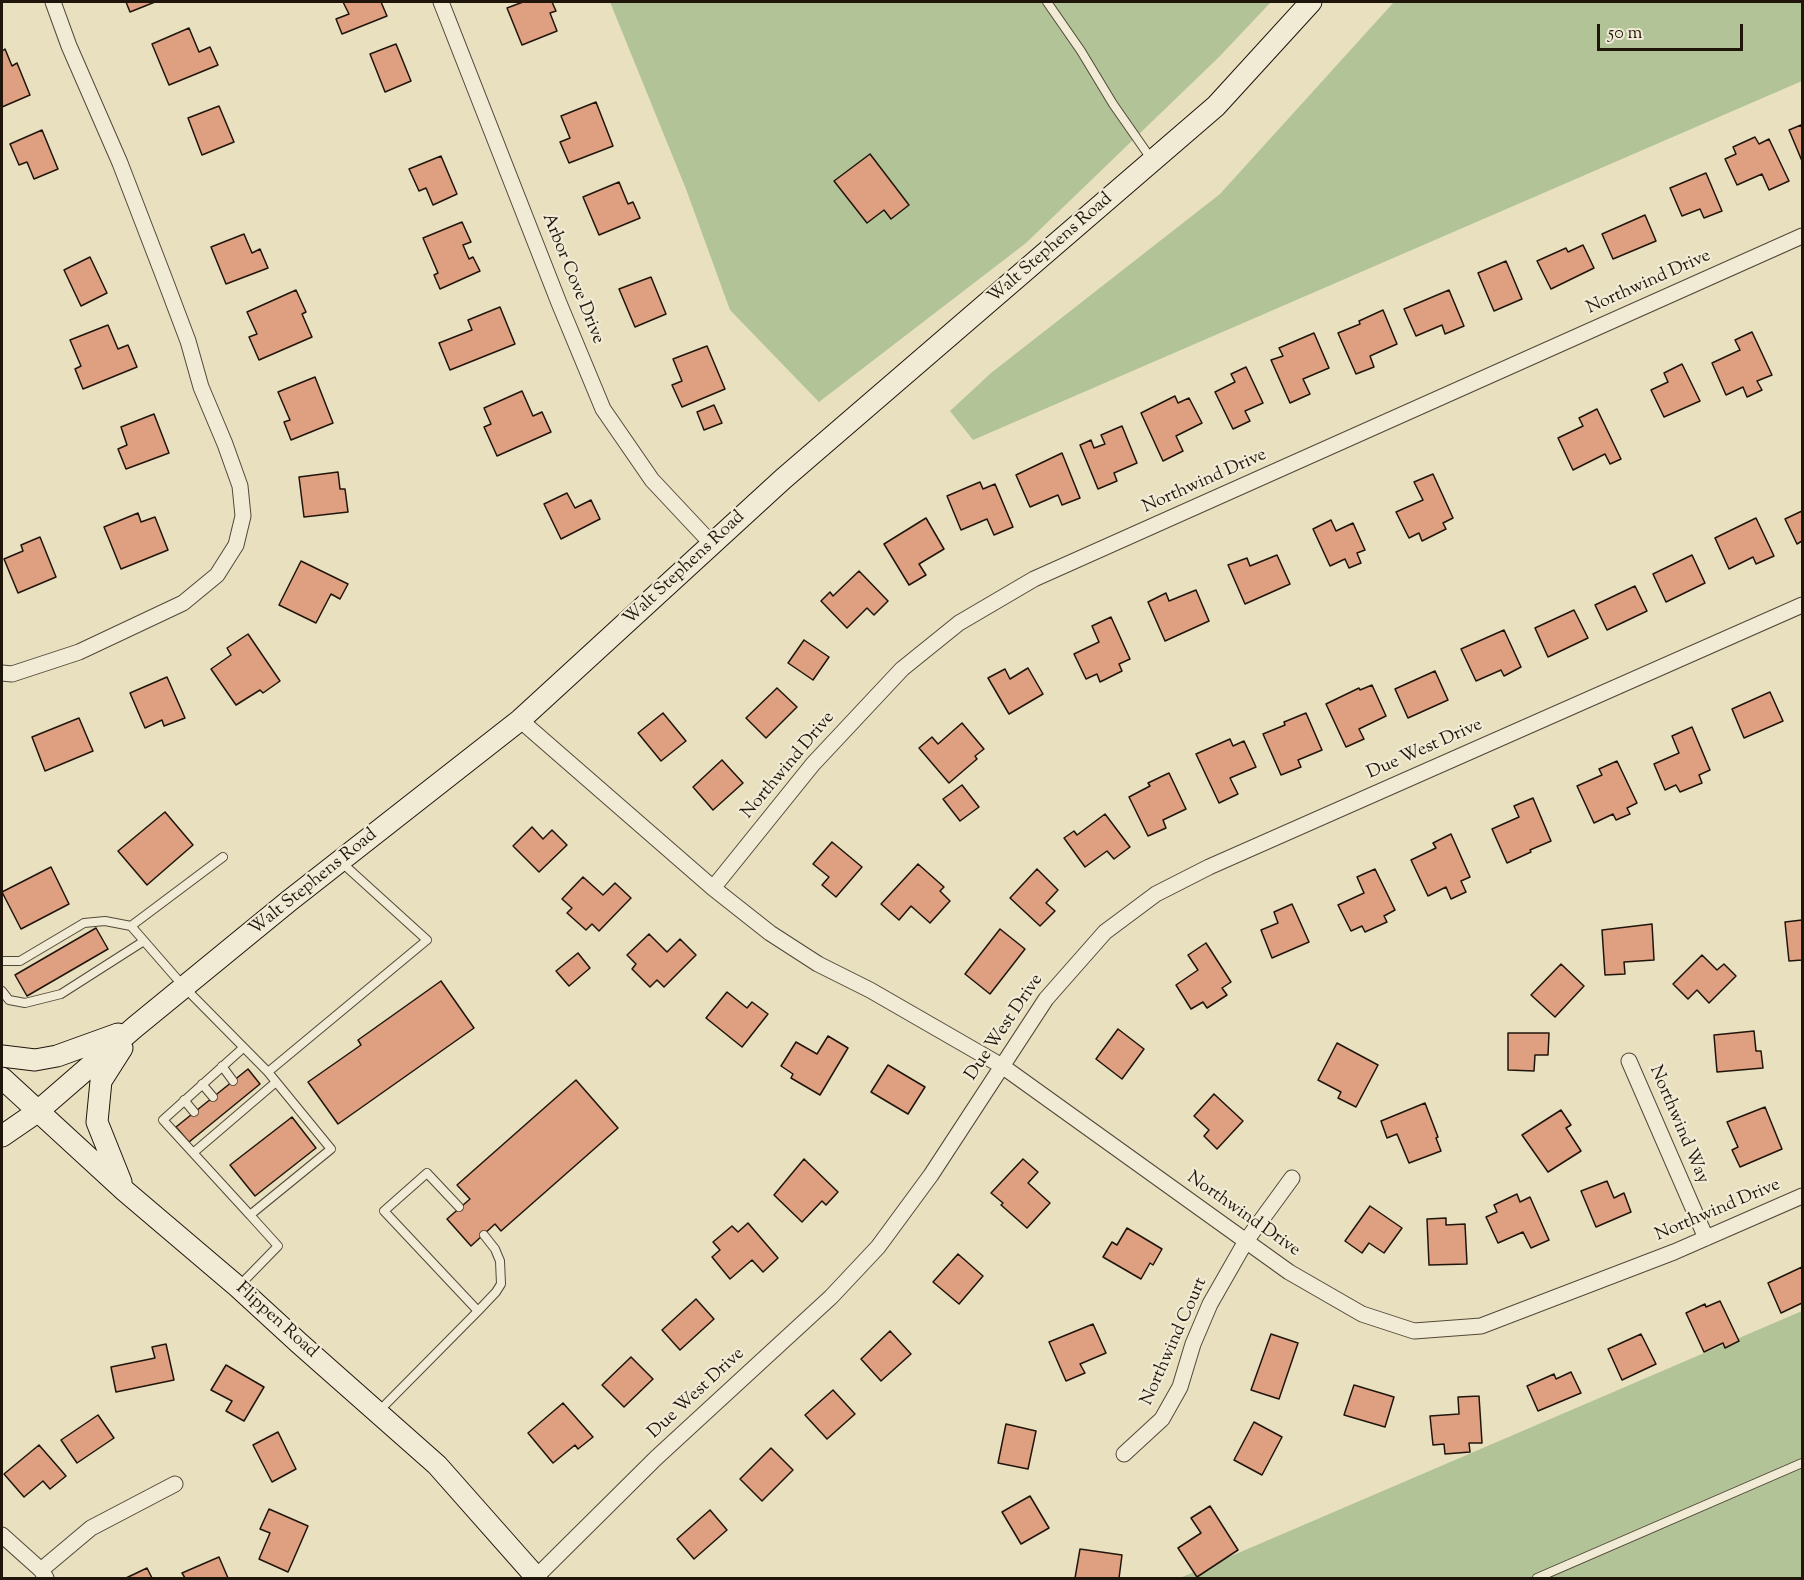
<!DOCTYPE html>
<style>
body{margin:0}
#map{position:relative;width:1804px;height:1580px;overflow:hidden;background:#e9e0c0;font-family:"Sorts Mill Goudy",serif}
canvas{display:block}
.frame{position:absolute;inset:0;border:3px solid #20150b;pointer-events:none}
.scale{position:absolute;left:1597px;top:24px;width:146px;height:27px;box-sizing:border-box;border:3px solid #20150b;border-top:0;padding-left:8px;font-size:18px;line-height:21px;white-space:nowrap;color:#20150b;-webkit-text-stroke:4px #f1ebd6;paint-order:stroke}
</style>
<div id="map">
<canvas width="1804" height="1580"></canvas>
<div class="frame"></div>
<div class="scale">50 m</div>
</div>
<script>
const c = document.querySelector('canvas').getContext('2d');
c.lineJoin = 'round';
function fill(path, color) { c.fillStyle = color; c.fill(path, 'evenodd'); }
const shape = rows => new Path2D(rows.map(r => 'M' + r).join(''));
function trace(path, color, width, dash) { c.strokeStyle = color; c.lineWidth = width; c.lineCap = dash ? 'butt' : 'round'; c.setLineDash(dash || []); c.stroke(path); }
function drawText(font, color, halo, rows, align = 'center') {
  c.font = font + ' "Sorts Mill Goudy",serif'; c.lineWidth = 4.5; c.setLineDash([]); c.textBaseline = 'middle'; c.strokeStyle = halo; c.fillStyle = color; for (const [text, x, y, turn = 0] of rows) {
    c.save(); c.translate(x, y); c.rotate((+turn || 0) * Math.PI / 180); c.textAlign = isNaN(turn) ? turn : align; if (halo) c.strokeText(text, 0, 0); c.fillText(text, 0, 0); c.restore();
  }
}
fill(shape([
 [610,2,1271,2,1219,57,1026,243,819,402,730,310,686,189],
 [1394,2,1802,2,1802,81,973,440,950,411,991,373,1220,194],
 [1802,1311,1802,1578,1180,1578]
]), '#b1c397');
const building = shape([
 [126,2,155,2,130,12,126,2],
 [343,2,381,2,387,16,342,34,336,19,349,14,343,2],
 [523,2,552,2,556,11,550,13,557,31,522,45,507,8,523,2],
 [189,28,199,52,210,47,218,65,169,85,152,44,189,28],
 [396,44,411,81,385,92,370,54,396,44],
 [5,49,12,66,17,63,30,95,2,107,2,51,5,49],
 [596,102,613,146,569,163,560,142,570,138,561,116,596,102],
 [219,106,234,142,202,155,188,118,219,106],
 [1801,125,1802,128,1802,161,1789,130,1801,125],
 [42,130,58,169,34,179,27,162,19,165,10,144,42,130],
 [1755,137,1759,144,1769,139,1789,181,1769,190,1762,174,1737,185,1725,159,1736,154,1733,147,1755,137],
 [870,154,909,205,891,219,884,210,867,223,834,181,870,154],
 [441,156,457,194,433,205,426,188,419,191,409,169,441,156],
 [1706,173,1722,211,1704,218,1700,209,1682,216,1670,188,1706,173],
 [619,182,628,204,633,202,640,218,599,235,583,197,619,182],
 [1645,215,1656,241,1613,259,1602,234,1645,215],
 [462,222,471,242,463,245,469,259,473,257,480,271,440,289,434,275,438,273,423,238,462,222],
 [244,234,252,253,260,249,268,268,226,284,211,247,244,234],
 [1583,245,1594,268,1551,289,1537,261,1566,248,1568,252,1583,245],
 [90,257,107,293,81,306,64,270,90,257],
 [1506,261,1522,299,1494,311,1478,273,1506,261],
 [651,277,666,314,635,327,619,289,651,277],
 [296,290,306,312,302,314,312,337,259,360,249,337,257,334,247,312,296,290],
 [1449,290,1464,326,1445,334,1442,325,1416,336,1404,309,1449,290],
 [500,307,515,344,450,370,439,343,472,330,468,320,500,307],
 [1383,310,1397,344,1370,356,1374,367,1356,374,1338,333,1360,324,1359,321,1383,310],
 [108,325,118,349,128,345,137,367,83,389,75,369,81,366,70,340,108,325],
 [1752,332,1772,375,1757,381,1762,390,1747,397,1743,387,1726,395,1712,363,1740,350,1735,340,1752,332],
 [1314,333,1329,368,1303,379,1310,394,1290,403,1271,360,1283,356,1279,348,1314,333],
 [707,346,725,389,682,407,672,385,682,381,673,359,707,346],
 [1682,364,1700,401,1664,417,1651,390,1668,382,1664,373,1682,364],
 [1246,367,1263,403,1245,411,1250,421,1233,429,1215,392,1235,382,1231,374,1246,367],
 [315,377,333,423,291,440,284,422,290,420,278,392,315,377],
 [522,391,533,416,542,412,551,432,497,456,484,427,491,424,484,408,522,391],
 [1175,396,1178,403,1189,398,1202,423,1176,436,1183,451,1163,461,1141,413,1175,396],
 [714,405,722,423,704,430,697,412,714,405],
 [1597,409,1621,459,1610,464,1605,454,1573,470,1558,438,1583,426,1579,418,1597,409],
 [154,414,169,453,126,469,118,449,127,445,121,427,154,414],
 [1122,426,1137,463,1114,473,1117,481,1098,489,1080,445,1091,440,1094,448,1105,444,1101,435,1122,426],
 [1062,453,1080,498,1062,505,1058,495,1030,507,1016,475,1062,453],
 [338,472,340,489,345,489,348,512,304,517,299,477,338,472],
 [1433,474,1453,518,1443,523,1446,529,1422,541,1419,533,1409,538,1396,512,1423,500,1414,482,1433,474],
 [980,482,983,489,995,484,1013,527,994,535,987,519,961,530,947,496,980,482],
 [567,493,575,508,591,500,600,519,561,539,544,504,567,493],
 [1802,511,1802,541,1797,544,1785,519,1802,511],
 [138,513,141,522,155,517,168,550,121,569,104,527,138,513],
 [926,518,944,549,919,564,926,575,909,585,884,544,926,518],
 [1756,518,1774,556,1756,564,1753,557,1729,569,1715,538,1756,518],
 [1331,520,1336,531,1353,523,1365,550,1357,553,1361,563,1349,568,1345,559,1330,566,1313,529,1331,520],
 [40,537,56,577,18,593,4,559,23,551,21,545,40,537],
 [1277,555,1290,584,1245,604,1228,565,1247,558,1250,566,1277,555],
 [1692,555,1705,583,1666,602,1653,574,1692,555],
 [301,561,348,584,340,599,331,594,316,623,279,605,301,561],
 [859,571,888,601,874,615,867,608,847,628,821,601,830,592,833,596,859,571],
 [1635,586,1647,611,1607,630,1595,605,1635,586],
 [1196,590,1209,621,1165,641,1148,602,1166,593,1169,601,1196,590],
 [1574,610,1588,638,1548,657,1535,628,1574,610],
 [1111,617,1130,659,1119,664,1122,671,1100,682,1097,674,1086,679,1074,654,1099,642,1092,626,1111,617],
 [1504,630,1521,667,1504,676,1501,670,1476,681,1461,649,1504,630],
 [248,634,280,681,263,693,260,690,236,705,211,669,231,655,227,648,248,634],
 [804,640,829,657,813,680,788,663,804,640],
 [1028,668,1043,694,1009,714,988,678,1005,669,1010,679,1028,668],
 [1435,671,1448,700,1408,718,1395,689,1435,671],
 [167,677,185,718,164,726,162,720,145,728,130,693,167,677],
 [1372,685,1386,716,1359,729,1364,739,1346,747,1326,704,1359,688,1360,690,1372,685],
 [777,688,797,707,766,738,746,718,777,688],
 [1770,692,1783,721,1744,738,1732,709,1770,692],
 [663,713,686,741,661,761,638,733,663,713],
 [1306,713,1322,750,1298,760,1301,767,1281,775,1263,734,1285,725,1284,722,1306,713],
 [79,718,93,751,45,771,32,737,79,718],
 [962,723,984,749,975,756,977,759,949,783,919,748,932,737,938,744,962,723],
 [1692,727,1710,770,1699,775,1702,783,1680,792,1676,785,1665,790,1654,764,1679,753,1672,736,1692,727],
 [1230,739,1233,746,1244,741,1256,767,1230,778,1238,794,1219,803,1196,754,1230,739],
 [722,760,743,783,713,810,693,787,722,760],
 [1617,761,1637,803,1627,808,1630,814,1616,820,1613,814,1594,823,1577,786,1602,775,1599,769,1617,761],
 [1169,773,1186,809,1163,820,1166,828,1148,836,1129,797,1150,786,1148,783,1169,773],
 [962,785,979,807,960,821,943,799,962,785],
 [1533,798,1551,841,1530,850,1531,852,1507,863,1492,829,1519,817,1514,806,1533,798],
 [165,812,193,845,147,885,118,851,165,812],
 [1105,814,1130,847,1114,859,1107,851,1085,867,1064,838,1074,831,1077,835,1105,814],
 [532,827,543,839,552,830,567,845,539,872,513,846,532,827],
 [1451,834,1470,877,1461,881,1466,892,1451,899,1446,887,1428,896,1411,860,1436,848,1433,843,1451,834],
 [832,842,862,867,836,897,822,885,829,877,813,864,832,842],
 [918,864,944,887,940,891,950,901,930,923,911,906,899,920,881,904,918,864],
 [51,867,69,904,21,929,2,892,51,867],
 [1037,869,1058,890,1046,903,1055,911,1040,926,1010,898,1037,869],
 [1375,869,1395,910,1384,916,1387,922,1365,932,1362,926,1351,931,1338,905,1364,893,1357,877,1375,869],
 [583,877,603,895,615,883,631,898,599,931,592,924,586,930,567,913,572,908,562,899,583,877],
 [1292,904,1309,942,1272,958,1261,930,1278,923,1274,912,1292,904],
 [1802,920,1802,960,1789,961,1785,922,1802,920],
 [1652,924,1654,960,1624,962,1625,974,1605,975,1602,930,1652,924],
 [96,928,108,949,27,996,15,975,96,928],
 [1000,929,1025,949,990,994,965,974,1000,929],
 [649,934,667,952,680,939,696,955,664,987,657,980,650,987,632,969,636,964,627,955,649,934],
 [1206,943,1231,982,1222,988,1227,995,1207,1008,1203,1002,1191,1009,1176,985,1198,970,1188,955,1206,943],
 [578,953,590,968,569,986,556,971,578,953],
 [1702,955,1717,970,1724,964,1736,976,1709,1003,1697,990,1688,999,1673,984,1702,955],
 [1561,964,1584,986,1555,1017,1531,995,1561,964],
 [441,981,474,1028,338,1124,308,1082,361,1045,358,1040,441,981],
 [727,992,747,1008,752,1002,768,1014,742,1047,706,1018,727,992],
 [1118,1029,1144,1049,1122,1079,1096,1059,1118,1029],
 [1754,1031,1756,1051,1761,1051,1763,1068,1717,1072,1714,1035,1754,1031],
 [1508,1033,1549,1033,1548,1055,1535,1055,1534,1071,1508,1070,1508,1033],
 [828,1036,848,1048,820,1095,791,1078,793,1074,781,1066,796,1042,817,1054,828,1036],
 [1337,1043,1378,1065,1356,1107,1338,1098,1341,1092,1318,1080,1337,1043],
 [888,1065,925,1087,908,1114,871,1092,888,1065],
 [248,1069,260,1084,189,1142,176,1127,248,1069],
 [576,1080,618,1128,501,1231,495,1224,471,1246,447,1219,470,1199,457,1185,576,1080],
 [1214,1094,1243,1121,1217,1149,1204,1136,1209,1130,1194,1116,1214,1094],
 [1425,1103,1438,1137,1436,1138,1441,1151,1409,1163,1397,1134,1387,1138,1381,1121,1425,1103],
 [1765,1107,1782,1149,1740,1167,1732,1150,1738,1147,1727,1122,1765,1107],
 [1561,1110,1571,1125,1566,1128,1581,1151,1548,1172,1522,1135,1561,1110],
 [292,1117,316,1148,255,1196,230,1165,292,1117],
 [804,1159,838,1192,826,1205,822,1201,802,1222,774,1195,804,1159],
 [1023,1159,1038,1172,1028,1183,1050,1203,1027,1228,1001,1205,1003,1203,991,1193,1023,1159],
 [1607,1181,1614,1198,1624,1193,1631,1212,1596,1227,1581,1191,1607,1181],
 [1517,1194,1520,1202,1530,1197,1549,1240,1531,1248,1523,1232,1498,1243,1486,1217,1497,1212,1494,1205,1517,1194],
 [1370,1206,1402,1228,1384,1253,1369,1243,1362,1253,1345,1241,1370,1206],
 [1446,1218,1446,1225,1465,1224,1467,1264,1429,1265,1427,1219,1446,1218],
 [748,1223,778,1258,763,1272,752,1260,730,1279,712,1257,720,1250,713,1242,732,1226,738,1232,748,1223],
 [1127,1228,1162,1249,1153,1265,1150,1263,1141,1279,1103,1257,1112,1242,1117,1245,1127,1228],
 [958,1254,983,1276,959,1304,933,1282,958,1254],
 [1802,1267,1802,1303,1781,1313,1768,1283,1802,1267],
 [696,1299,714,1319,680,1350,662,1330,696,1299],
 [1720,1301,1739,1341,1725,1348,1723,1343,1704,1352,1686,1313,1705,1304,1706,1307,1720,1301],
 [1093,1324,1106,1353,1080,1364,1085,1373,1066,1381,1049,1342,1093,1324],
 [890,1331,911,1354,881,1381,861,1359,890,1331],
 [1271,1334,1298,1343,1279,1399,1251,1390,1271,1334],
 [1641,1334,1656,1364,1622,1380,1608,1349,1641,1334],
 [166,1344,174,1380,116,1392,111,1367,155,1358,152,1347,166,1344],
 [631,1357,653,1379,624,1407,602,1385,631,1357],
 [226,1365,264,1387,244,1421,226,1411,232,1401,211,1390,226,1365],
 [1571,1372,1581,1393,1538,1411,1527,1386,1554,1374,1556,1379,1571,1372],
 [1354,1385,1394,1397,1385,1427,1344,1415,1354,1385],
 [833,1390,855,1414,827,1439,805,1415,833,1390],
 [1479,1396,1482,1443,1469,1443,1470,1452,1445,1454,1444,1444,1433,1445,1430,1416,1459,1414,1458,1397,1479,1396],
 [563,1403,593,1437,578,1449,575,1445,553,1463,528,1433,563,1403],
 [98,1415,114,1438,77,1463,61,1440,98,1415],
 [1254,1422,1282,1437,1262,1475,1234,1460,1254,1422],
 [1006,1424,1036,1431,1028,1469,998,1463,1006,1424],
 [278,1432,296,1469,272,1482,253,1445,278,1432],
 [39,1445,66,1476,50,1489,43,1481,24,1497,4,1474,39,1445],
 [771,1448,793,1470,762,1501,740,1479,771,1448],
 [1030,1496,1049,1528,1021,1544,1002,1512,1030,1496],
 [1210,1506,1238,1550,1197,1577,1178,1548,1201,1533,1191,1518,1210,1506],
 [269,1509,308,1526,288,1572,259,1559,270,1533,260,1529,269,1509],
 [710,1510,727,1530,694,1559,677,1539,710,1510],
 [1080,1549,1122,1555,1119,1578,1075,1578,1080,1549],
 [219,1557,228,1578,185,1578,182,1573,219,1557],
 [147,1568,152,1578,126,1578,147,1568]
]);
fill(building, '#dea080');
trace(building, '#20150b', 1.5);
const lane = shape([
 [1047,2,1081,51,1113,104,1152,160],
 [223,857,131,926,185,988,268,1072],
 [2,961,20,961,84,923,105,921,131,926],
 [2,991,9,1000,25,1003,61,994,144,941],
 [243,1048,163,1120,250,1215],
 [222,1066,233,1081],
 [202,1084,213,1097],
 [184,1100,194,1112],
 [193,1153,276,1082],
 [238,1287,278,1246,250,1215,331,1149,268,1072,427,940,341,862],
 [478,1311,496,1292,501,1284,500,1261,495,1249,484,1235],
 [379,1411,478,1311,384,1211,427,1173,459,1207],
 [1537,1578,1802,1463]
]);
const street = shape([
 [441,2,559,303,603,409,652,480,712,544],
 [2,673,12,674,79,652,183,603,217,575,236,545,243,516,240,486,225,444,201,387,188,341,165,280,120,163,69,46,53,2],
 [520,720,713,888,770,933,818,964,870,990,1002,1066,1289,1272,1362,1314,1414,1331,1481,1326,1674,1252,1802,1196],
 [713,888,813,764,902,669,959,623,1034,579,1802,236],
 [1629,1061,1706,1238],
 [1124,1454,1162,1419,1180,1387,1193,1344,1210,1304,1246,1241,1292,1178],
 [2,1535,41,1570,46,1578],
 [41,1570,91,1528,175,1484],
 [536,1577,656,1458,831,1297,878,1247,931,1175,1046,999,1105,932,1156,894,1209,867,1802,605]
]);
const secondary = shape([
 [2,1056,35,1060,57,1056,118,1034],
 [2,1078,125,1191,238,1287,299,1343,437,1465,537,1578],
 [2,1136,37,1112,135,1027,289,901,520,720,783,479,1216,106,1311,2],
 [121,1182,97,1122,101,1081,122,1048]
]);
trace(lane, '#524838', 10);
trace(street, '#524838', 17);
trace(secondary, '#20150b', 23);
trace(lane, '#f1ebd6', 8);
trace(street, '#f1ebd6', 15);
trace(secondary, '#f1ebd6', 21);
drawText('18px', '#20150b', '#f1ebd6', [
 ["Walt Stephens Road",1051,249,-41],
 ["Arbor Cove Drive",572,279,68],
 ["Northwind Drive",1649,283,-24],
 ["Northwind Drive",1205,482,-24],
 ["Walt Stephens Road",685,569,-43],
 ["Due West Drive",1425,750,-24],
 ["Northwind Drive",789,766,-50],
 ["Walt Stephens Road",314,883,-39],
 ["Due West Drive",1005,1028,-56],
 ["Northwind Way",1678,1125,67],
 ["Northwind Drive",1718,1211,-23],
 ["Northwind Drive",1243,1215,35],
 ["Flippen Road",276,1321,42],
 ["Northwind Court",1175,1342,-66],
 ["Due West Drive",697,1394,-43]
]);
</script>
